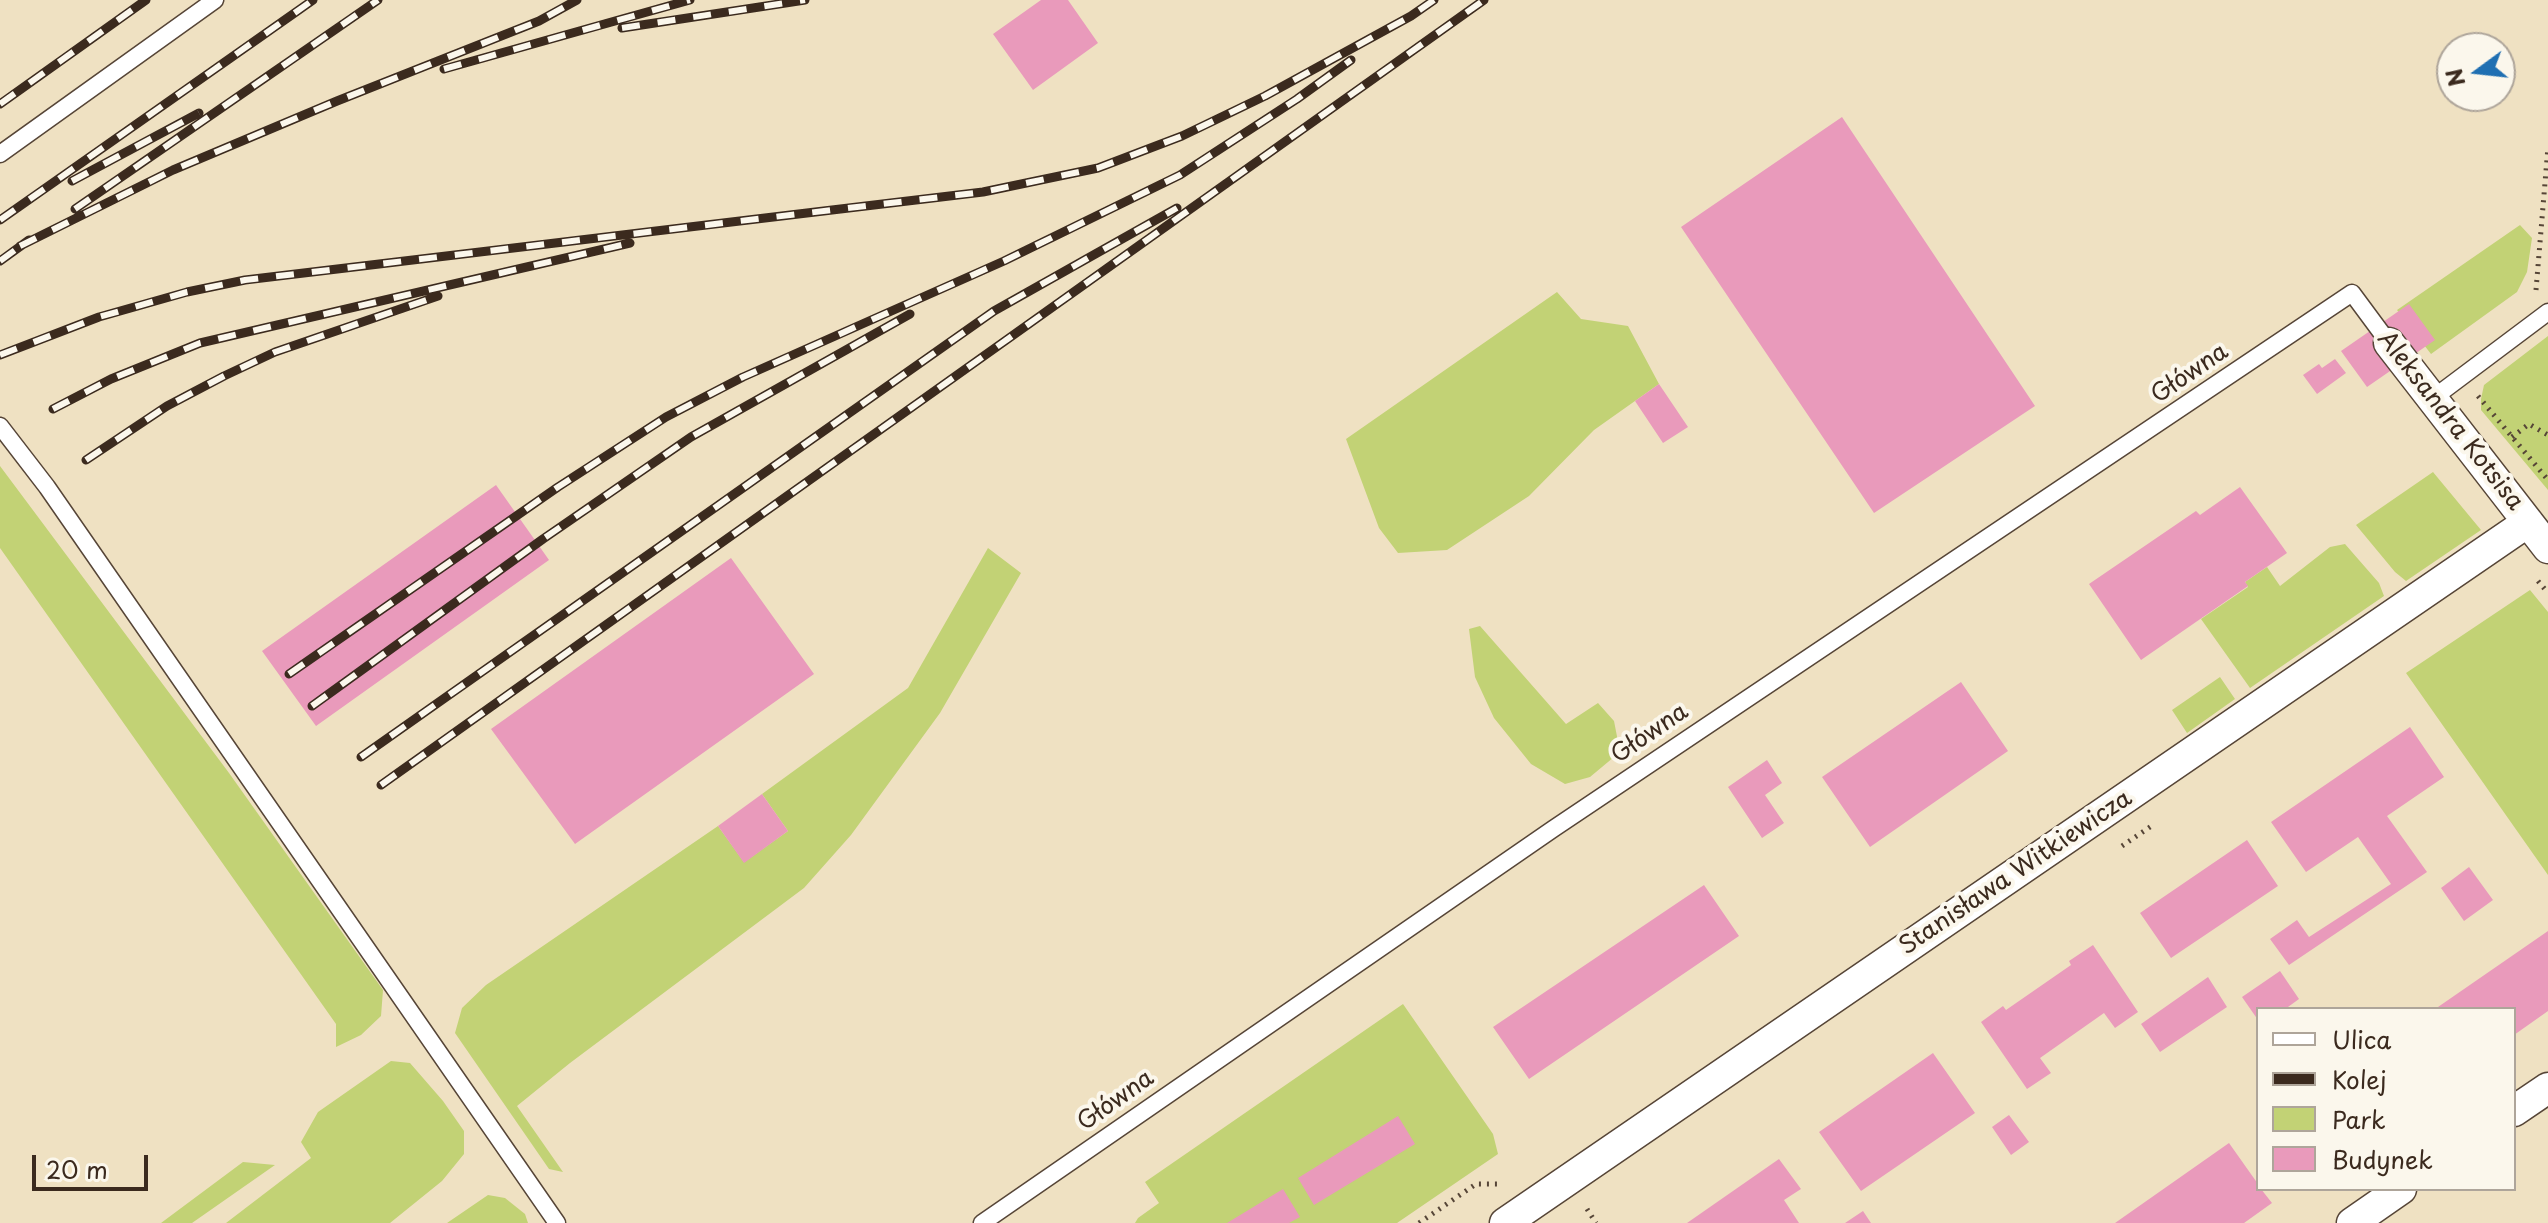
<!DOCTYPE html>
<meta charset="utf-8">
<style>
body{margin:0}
#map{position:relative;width:2548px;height:1223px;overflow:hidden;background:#efe1c2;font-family:"Playpen Sans",sans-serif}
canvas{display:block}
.legend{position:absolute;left:2256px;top:1007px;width:260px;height:184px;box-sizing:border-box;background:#fbf7ec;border:2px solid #aea59a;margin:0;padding:10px 14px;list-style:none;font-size:24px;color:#3b2a1e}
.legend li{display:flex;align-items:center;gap:16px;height:40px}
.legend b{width:40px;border:2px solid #aea59a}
.north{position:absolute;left:2436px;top:32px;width:80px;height:80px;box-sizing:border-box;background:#fbf7ec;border:2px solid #aea59a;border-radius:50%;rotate:255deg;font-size:22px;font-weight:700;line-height:32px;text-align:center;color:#3b2a1e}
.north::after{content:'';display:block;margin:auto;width:28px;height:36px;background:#1f6fb2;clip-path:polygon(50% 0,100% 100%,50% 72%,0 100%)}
.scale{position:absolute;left:32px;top:1155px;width:116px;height:36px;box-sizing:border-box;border:4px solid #3b2a1e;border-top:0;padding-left:10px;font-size:24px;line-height:28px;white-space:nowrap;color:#3b2a1e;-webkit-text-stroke:6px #fbf7ec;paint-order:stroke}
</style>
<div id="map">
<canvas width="2548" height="1223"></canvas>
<ul class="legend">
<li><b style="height:10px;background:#fff"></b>Ulica</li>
<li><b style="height:10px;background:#3b2a1e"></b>Kolej</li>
<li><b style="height:22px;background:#c2d275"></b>Park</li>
<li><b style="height:22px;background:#e99abb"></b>Budynek</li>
</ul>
<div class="north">N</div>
<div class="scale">20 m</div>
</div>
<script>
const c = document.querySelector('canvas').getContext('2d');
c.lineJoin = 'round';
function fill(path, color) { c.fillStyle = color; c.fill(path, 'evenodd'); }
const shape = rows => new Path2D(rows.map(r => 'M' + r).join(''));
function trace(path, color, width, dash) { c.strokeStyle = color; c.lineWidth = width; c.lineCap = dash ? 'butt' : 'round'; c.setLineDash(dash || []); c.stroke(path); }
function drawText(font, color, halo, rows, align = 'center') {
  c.font = font + ' "Playpen Sans",sans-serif'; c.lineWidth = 8; c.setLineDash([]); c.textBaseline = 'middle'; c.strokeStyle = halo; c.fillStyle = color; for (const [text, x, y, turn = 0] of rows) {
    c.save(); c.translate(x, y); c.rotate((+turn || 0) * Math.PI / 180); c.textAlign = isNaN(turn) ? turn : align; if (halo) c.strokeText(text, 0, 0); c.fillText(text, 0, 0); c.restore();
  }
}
fill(shape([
 [2520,225,2532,238,2527,272,2517,292,2431,354,2397,310],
 [1557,292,1581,319,1628,326,1659,384,1594,430,1529,496,1447,550,1398,553,1379,528,1346,439],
 [2548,336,2548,490,2481,410,2481,399,2484,385],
 [0,466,229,773,383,990,381,1016,361,1035,336,1047,336,1024,0,548],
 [2433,472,2481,530,2406,581,2395,572,2356,525],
 [2345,544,2379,583,2384,596,2250,688,2201,619,2248,587,2245,582,2267,567,2280,586,2330,547],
 [988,548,1021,573,940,713,851,835,804,888,570,1063,517,1106,563,1172,549,1169,455,1033,462,1008,486,985,718,826,744,862,788,831,762,794,908,688],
 [2530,590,2548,612,2548,875,2406,673],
 [1480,626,1566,724,1598,703,1614,721,1620,752,1590,777,1565,784,1531,764,1494,718,1475,677,1469,629],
 [2220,677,2235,699,2187,733,2172,710],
 [1403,1004,1493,1134,1498,1154,1397,1223,1135,1223,1138,1218,1159,1203,1145,1182],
 [391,1061,410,1063,443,1101,464,1131,464,1154,442,1181,390,1223,226,1223,311,1158,301,1142,318,1112],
 [243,1162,275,1165,192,1223,161,1223],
 [488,1195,505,1198,525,1214,528,1223,447,1223]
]), '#c2d275');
fill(shape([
 [1041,0,1068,0,1098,43,1033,90,993,34],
 [1842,117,2035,406,1874,513,1681,227],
 [2409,304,2435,340,2367,387,2341,351],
 [2335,359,2346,373,2317,394,2303,375,2319,364,2322,368],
 [1659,384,1688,427,1663,443,1635,401],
 [496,485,549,560,316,726,262,651],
 [2240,487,2287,553,2245,582,2248,586,2141,660,2089,584,2196,511,2200,515],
 [731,558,814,674,575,844,491,729],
 [1961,682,2008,751,1870,847,1822,777],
 [2410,727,2444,777,2387,816,2427,872,2289,965,2270,939,2297,920,2309,937,2391,884,2358,837,2306,872,2271,822],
 [1767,760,1782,783,1765,795,1784,823,1762,838,1728,787],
 [762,794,788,831,744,863,718,826],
 [2247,840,2278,886,2171,958,2140,913],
 [2469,867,2493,900,2464,921,2441,888],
 [1704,885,1739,936,1529,1079,1493,1027],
 [2548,931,2548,1011,2514,1035,2514,1009,2440,1009,2438,1007],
 [2093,945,2138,1012,2115,1028,2104,1013,2040,1058,2051,1073,2027,1089,1981,1022,2003,1006,2006,1010,2071,965,2069,961],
 [2280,971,2299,999,2288,1007,2289,1009,2258,1009,2258,1020,2242,997],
 [2208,977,2227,1007,2160,1052,2141,1024],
 [1933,1053,1975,1113,1861,1191,1819,1132],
 [2009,1115,2029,1142,2011,1155,1992,1127],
 [1398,1116,1415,1144,1314,1205,1298,1178],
 [2229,1143,2258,1184,2258,1189,2261,1189,2272,1203,2244,1223,2115,1223],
 [1779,1159,1801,1189,1784,1200,1799,1223,1687,1223],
 [1283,1189,1300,1217,1289,1223,1227,1223],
 [1863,1211,1871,1223,1845,1223]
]), '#e99abb');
const lane = shape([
 [0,154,215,0],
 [2432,399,2548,312],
 [0,426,47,487,557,1223],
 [982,1223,1553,829,2352,293,2389,343]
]);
const street = shape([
 [2389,343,2548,548],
 [2514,1111,2548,1088],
 [1505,1223,2528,522],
 [2352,1223,2401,1189]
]);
trace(lane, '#564537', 19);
trace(street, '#564537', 33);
trace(shape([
 [2536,290,2548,147],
 [2478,396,2548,480],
 [2512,437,2529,424,2548,435],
 [2538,581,2548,593],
 [2122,846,2153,825],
 [1587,1209,1596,1223],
 [1419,1223,1476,1184,1497,1184]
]), '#564537', 5, [2, 6]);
trace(lane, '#fff', 16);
trace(street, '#fff', 30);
const rail = shape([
 [622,28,805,0],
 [444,69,690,0],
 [0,104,146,0],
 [72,181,199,113],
 [75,209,378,0],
 [0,220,313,0],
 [20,246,173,170,337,101,539,21,577,0],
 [0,261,29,240],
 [0,355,99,317,187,292,245,280,983,192,1098,168,1182,136,1265,96,1411,16,1434,0],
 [53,409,111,379,200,343,630,243],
 [86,460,167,406,224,376,275,352,438,296],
 [289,674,558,487,666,417,743,377,1004,261,1180,175,1297,99,1351,60],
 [312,706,543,539,691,437,910,314],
 [361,757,994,311,1177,208],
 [381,785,1484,0]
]);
trace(rail, '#3b2a1e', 9);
trace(rail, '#fbf7ec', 6, [18]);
drawText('24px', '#3b2a1e', '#fbf7ec', [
 ["Główna",2190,374,-34],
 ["Aleksandra Kotsisa",2450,421,52],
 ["Główna",1650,734,-34],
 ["Stanisława Witkiewicza",2016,873,-34],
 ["Główna",1116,1101,-35]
]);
</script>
